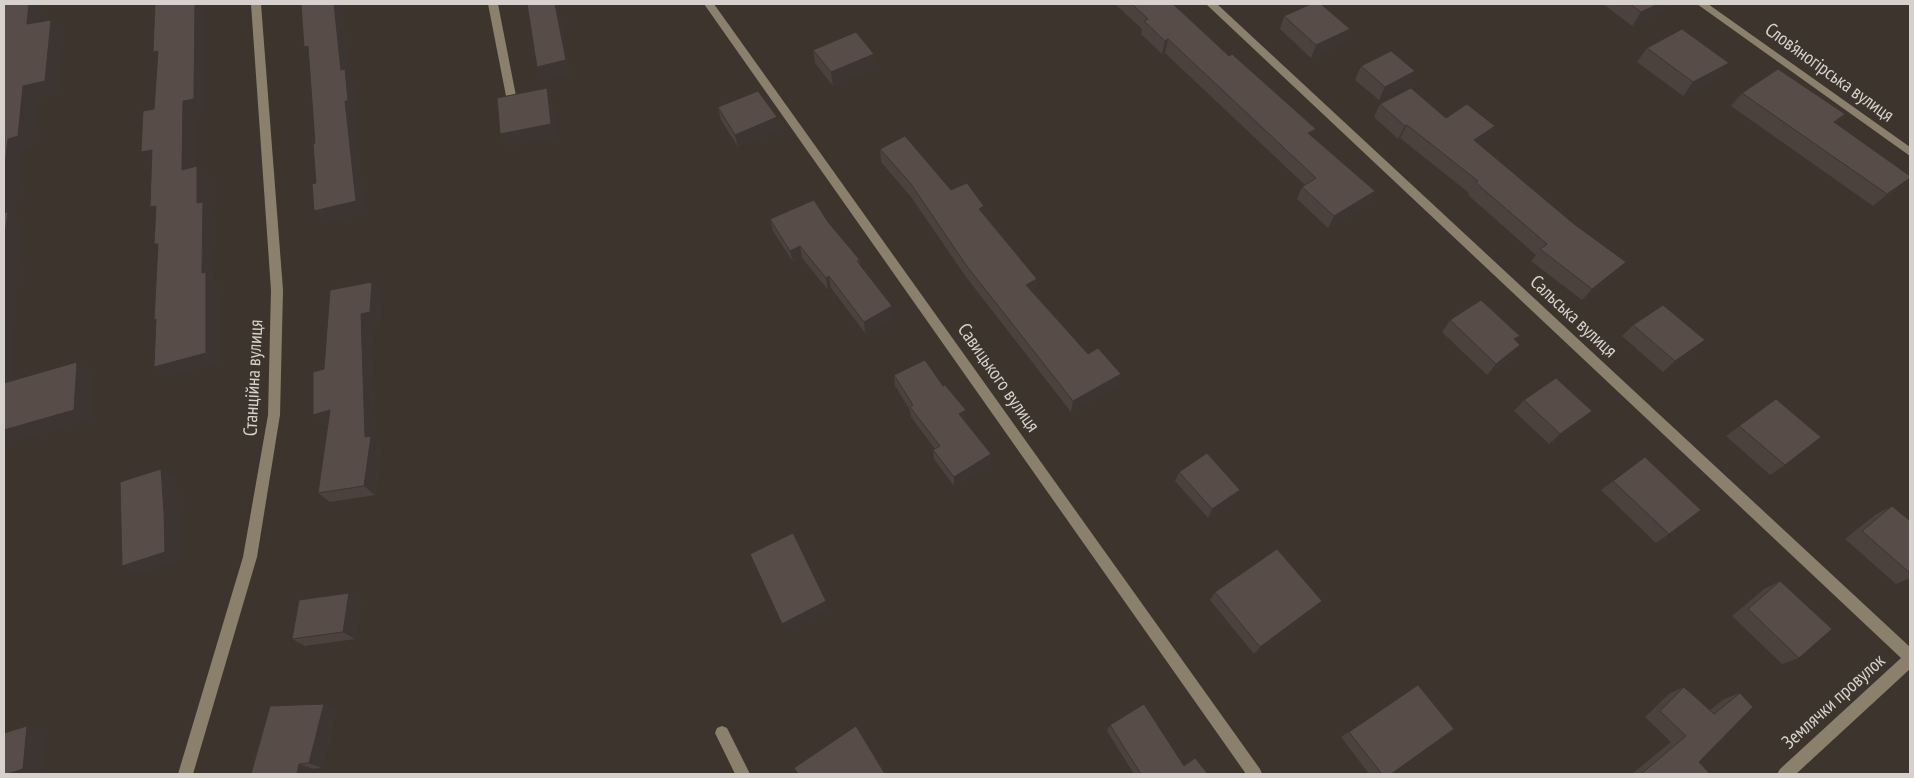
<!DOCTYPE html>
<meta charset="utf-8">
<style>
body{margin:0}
#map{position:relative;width:1914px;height:778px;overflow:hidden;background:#3d352d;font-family:"PT Sans Narrow",sans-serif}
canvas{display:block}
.frame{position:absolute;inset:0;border:5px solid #d6d1cc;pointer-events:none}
</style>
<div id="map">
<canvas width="1914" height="778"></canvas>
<div class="frame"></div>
</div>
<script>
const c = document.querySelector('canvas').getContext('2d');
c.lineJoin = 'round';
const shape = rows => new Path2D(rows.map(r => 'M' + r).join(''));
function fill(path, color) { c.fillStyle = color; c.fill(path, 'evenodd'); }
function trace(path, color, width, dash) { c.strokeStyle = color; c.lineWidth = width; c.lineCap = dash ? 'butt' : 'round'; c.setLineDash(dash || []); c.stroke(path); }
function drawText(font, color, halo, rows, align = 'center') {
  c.font = font + ' "PT Sans Narrow",sans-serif'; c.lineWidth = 5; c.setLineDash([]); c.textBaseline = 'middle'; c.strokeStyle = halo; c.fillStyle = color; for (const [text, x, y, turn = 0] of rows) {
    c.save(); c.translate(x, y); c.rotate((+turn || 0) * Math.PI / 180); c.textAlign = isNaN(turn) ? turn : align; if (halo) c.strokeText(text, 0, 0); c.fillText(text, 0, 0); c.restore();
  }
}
fill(shape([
 [251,4,261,4,283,290,280,415,257,557,193,774,178,774,243,557,268,415,271,290,251,4],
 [488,4,498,4,516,96,511,100,506,96,488,4],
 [704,4,714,4,1260,769,1262,774,1246,774,704,4],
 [1206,4,1217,4,1910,647,1910,669,1796,774,1777,774,1780,769,1901,658,1206,4],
 [1697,4,1708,4,1910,147,1910,156,1697,4],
 [722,726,727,728,750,774,735,774,715,733,717,728,722,726]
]), '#8a806c');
fill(shape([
 [1115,4,1173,4,1229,56,1316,129,1312,136,1375,191,1369,203,1328,228,1297,199,1302,187,1305,185,1165,53,1162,54,1141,34,1142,29],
 [1603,4,1674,4,1632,26],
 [1284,16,1344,42,1311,58,1280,29],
 [1647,48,1729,63,1718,76,1683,96,1637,62],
 [813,50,875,67,833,86,815,63],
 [1361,66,1409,84,1379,100,1355,80],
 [1742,93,1845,114,1836,123,1897,189,1873,206,1731,106],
 [1380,104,1446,118,1495,126,1487,139,1479,144,1615,274,1582,300,1531,261,1536,255,1468,195,1469,193,1400,138,1398,139,1374,117],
 [718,107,779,130,738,147,721,120],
 [880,149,951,190,984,214,1037,279,1036,291,1033,292,1088,354,1118,384,1071,412,966,277,911,197,881,162],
 [770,219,828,222,859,259,860,265,893,318,865,333,831,288,828,290,802,258,793,262,773,231],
 [372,282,381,294,380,323,371,325,375,441,381,446,375,495,330,502,318,493,328,424,324,425,324,369],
 [1450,320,1516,341,1511,356,1487,375,1442,332],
 [1633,325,1692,351,1663,372,1622,336],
 [894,375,943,386,966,410,966,420,965,421,991,454,990,463,954,486,934,459,933,450,935,449,911,417,910,410,895,386],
 [1776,399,1785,465,1770,475,1726,436],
 [1524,400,1581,421,1549,444,1514,411],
 [1179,472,1240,490,1235,499,1208,518,1175,481],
 [1613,481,1669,534,1656,543,1601,490],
 [1892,506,1910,521,1910,578,1896,584,1845,539,1875,515],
 [1780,581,1799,658,1782,664,1732,616,1764,589],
 [1215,592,1315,609,1254,654,1210,600],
 [361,601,355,639,305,646,292,639],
 [1418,685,1391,774,1369,774,1341,737],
 [1684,687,1710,710,1724,699,1740,693,1699,762,1710,774,1632,774,1671,742,1645,717,1670,693],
 [336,710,322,768,251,774],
 [1110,725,1184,766,1208,774,1134,774,1107,731]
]), '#4b413d');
fill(shape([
 [29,4,43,4,40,38,27,24],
 [195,4,205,4,205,112,194,114,194,182,182,170,183,101],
 [334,4,342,4,349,75,354,82,357,114,354,114,365,213,324,224,314,211,341,70],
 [555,4,558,4,571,74,543,80,537,67],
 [1658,4,1674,4,1632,26,1641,12],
 [51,20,64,33,58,94,37,99,32,149,22,152,15,218,23,224,19,253,12,376,19,380,4,386,4,174,8,139,23,86],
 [1350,29,1344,42,1311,58,1316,45],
 [1168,39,1165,53,1162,54,1165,41],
 [158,51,164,65,153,52],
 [874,54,875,67,833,86,831,72],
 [1729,63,1718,76,1683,96,1693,82],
 [1415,71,1409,84,1379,100,1385,87],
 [547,88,553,101,557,137,507,147,500,134],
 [1845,114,1832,127,1834,122],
 [777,117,779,130,738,147,735,135],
 [1407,125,1400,138,1398,139,1405,126],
 [1495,126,1487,139,1466,152,1474,140],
 [1316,129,1310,142,1308,133],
 [152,150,154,165,141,152],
 [197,166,209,179,209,208,215,214,214,280,218,283,219,364,168,377,154,367,197,203],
 [1910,178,1897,189,1873,206,1887,194],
 [1375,191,1369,203,1328,228,1334,216],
 [156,206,163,219,150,207],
 [984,206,984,219,979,209],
 [800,246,802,258,793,262,790,251],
 [1626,262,1615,274,1582,300,1592,289],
 [829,276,831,288,828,290,826,278],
 [1037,279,1036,291,1025,296,1026,285],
 [372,282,381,294,380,323,371,325,375,441,381,446,375,495,364,486,365,437,361,314],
 [892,306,893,318,865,333,864,322],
 [1705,340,1692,351,1663,372,1675,361],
 [1520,345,1511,356,1487,375,1496,364],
 [77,362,92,373,90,420,5,444,4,463,4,430],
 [1121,374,1118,384,1071,412,1073,401],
 [330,410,341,421,324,425,313,415],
 [966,410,966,420,959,424,959,414],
 [1592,411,1581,421,1549,444,1560,434],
 [991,454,990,463,954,486,954,477],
 [161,469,176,478,179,521,180,560,138,574,122,566],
 [1240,490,1235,499,1208,518,1212,509],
 [349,593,361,601,355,639,343,632],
 [826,601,829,609,786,631,782,624],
 [1322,601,1315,609,1254,654,1260,647],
 [324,704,336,710,322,768,309,763],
 [27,726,46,732,42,774,7,774],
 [299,764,313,769,312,774,297,774]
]), '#3d3532');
const building = shape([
 [4,4,29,4,27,24,51,20,45,81,23,86,18,136,8,139,4,174,4,4],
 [155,4,195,4,194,99,183,101,182,170,197,166,197,203,203,202,202,273,206,272,206,353,154,367,156,319,154,320,158,244,154,244,156,206,150,207,152,150,141,152,143,111,154,109,158,51,153,52,155,4],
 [301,4,334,4,341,70,345,69,348,101,345,101,356,201,314,211,312,184,316,183,313,144,315,143,308,46,304,47,301,4],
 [527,4,555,4,566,60,537,67,527,4],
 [1132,4,1173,4,1229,56,1232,54,1316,129,1308,133,1375,191,1334,216,1302,187,1316,178,1168,39,1165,41,1144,21,1148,19,1132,4],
 [1311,4,1321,4,1350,29,1316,45,1284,16,1311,4],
 [1630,4,1658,4,1641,12,1630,4],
 [1682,29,1729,63,1693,82,1647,48,1682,29],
 [856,32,874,54,831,72,813,50,856,32],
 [1391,51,1415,71,1385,87,1361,66,1391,51],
 [1778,69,1845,114,1834,122,1910,176,1910,178,1887,194,1742,93,1778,69],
 [547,88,551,124,500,134,497,98,547,88],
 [1411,88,1446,118,1467,104,1495,126,1474,140,1574,224,1626,262,1592,289,1540,249,1547,244,1476,183,1478,181,1407,125,1405,126,1380,104,1411,88],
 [758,91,777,117,735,135,718,107,758,91],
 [905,136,951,190,967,183,984,206,979,209,1037,279,1026,285,1088,354,1098,348,1121,374,1073,401,966,265,911,184,880,149,905,136],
 [814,200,828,222,859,259,857,261,892,306,864,322,829,276,826,278,800,246,790,251,770,219,814,200],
 [8,212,4,241,4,246,4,213,8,212],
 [372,282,370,312,361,314,365,437,371,436,364,486,318,493,330,410,313,415,313,372,324,369,330,290,372,282],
 [1481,300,1520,336,1514,339,1520,345,1496,364,1450,320,1481,300],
 [1663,305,1705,340,1675,361,1633,325,1663,305],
 [925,360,943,386,945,385,966,410,959,414,991,454,954,477,933,450,940,446,910,407,913,405,894,375,925,360],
 [77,362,74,410,4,430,4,383,77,362],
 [1556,378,1592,411,1560,434,1524,400,1556,378],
 [1776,399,1821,437,1785,465,1739,426,1776,399],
 [1207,453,1240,490,1212,509,1179,472,1207,453],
 [1645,457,1701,510,1669,534,1613,481,1645,457],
 [161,469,164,512,165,552,122,566,120,482,161,469],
 [1892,506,1910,521,1910,573,1862,531,1892,506],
 [793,533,826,601,782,624,750,554,793,533],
 [1277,549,1322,601,1260,647,1215,592,1277,549],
 [1780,581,1832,629,1799,658,1748,609,1780,581],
 [349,593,343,632,292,639,299,600,349,593],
 [1418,685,1454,729,1391,774,1382,774,1349,732,1418,685],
 [1684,687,1714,714,1740,693,1753,707,1699,762,1710,774,1641,774,1686,736,1660,711,1684,687],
 [324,704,309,763,299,764,297,774,251,774,270,706,324,704],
 [1144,704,1184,766,1195,758,1208,774,1141,774,1110,725,1144,704],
 [27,726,23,769,7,774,4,774,4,733,27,726],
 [856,726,885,774,798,774,794,768,856,726]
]);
fill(building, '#574c47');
trace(building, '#3d3532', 1);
drawText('19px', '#d6d1cc', '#3d352d', [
 ["Слов’яногірська вулиця",1829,73,36],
 ["Сальська вулиця",1573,317,43],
 ["Станційна вулиця",254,378,-87],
 ["Савицького вулиця",998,378,55],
 ["Землячки провулок",1834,702,-42]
]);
</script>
